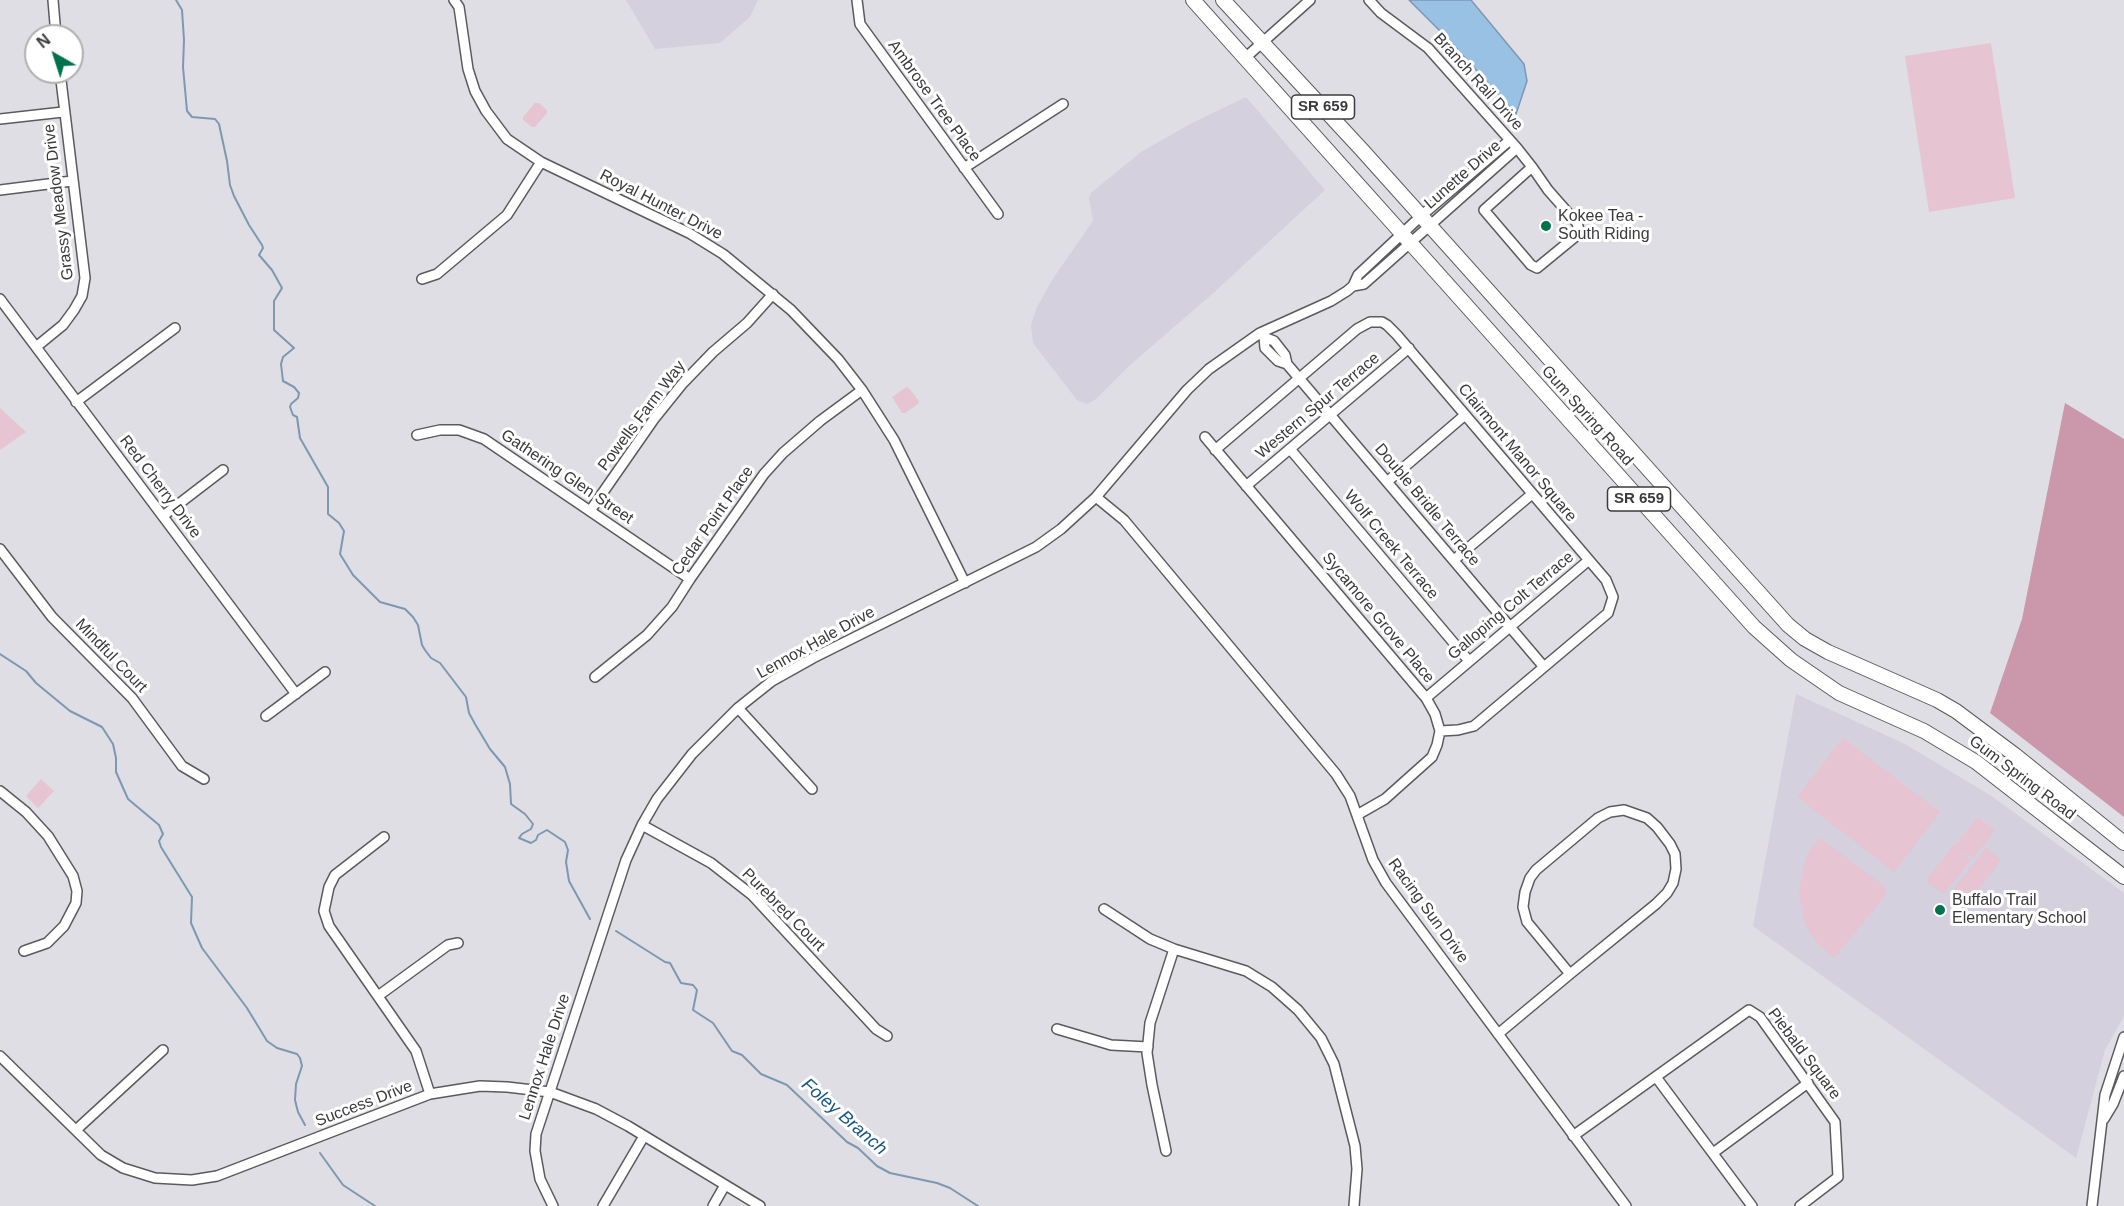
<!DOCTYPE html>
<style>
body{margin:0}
#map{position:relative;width:2124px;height:1206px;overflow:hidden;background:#dfdee4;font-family:Helvetica,sans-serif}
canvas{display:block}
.north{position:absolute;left:24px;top:24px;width:60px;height:60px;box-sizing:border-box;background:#fff;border:2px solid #b1b0b1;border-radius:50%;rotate:321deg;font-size:16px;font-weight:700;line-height:24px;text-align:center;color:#3b3a3d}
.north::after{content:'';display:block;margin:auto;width:21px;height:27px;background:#00724c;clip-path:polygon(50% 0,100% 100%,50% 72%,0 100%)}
</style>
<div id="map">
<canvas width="2124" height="1206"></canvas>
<div class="north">N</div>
</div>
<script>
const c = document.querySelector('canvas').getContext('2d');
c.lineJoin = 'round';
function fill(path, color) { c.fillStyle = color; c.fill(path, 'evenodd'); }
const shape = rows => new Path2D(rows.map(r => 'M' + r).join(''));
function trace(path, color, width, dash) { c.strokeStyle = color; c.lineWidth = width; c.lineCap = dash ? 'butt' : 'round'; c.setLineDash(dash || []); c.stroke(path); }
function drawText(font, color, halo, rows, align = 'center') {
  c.font = font + ' Helvetica,sans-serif'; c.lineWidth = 6; c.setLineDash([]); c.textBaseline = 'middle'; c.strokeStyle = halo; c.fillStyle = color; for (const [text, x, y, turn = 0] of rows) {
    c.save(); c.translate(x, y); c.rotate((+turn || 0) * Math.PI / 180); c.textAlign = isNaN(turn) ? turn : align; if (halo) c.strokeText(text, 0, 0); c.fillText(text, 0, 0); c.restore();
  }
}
fill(shape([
 [626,0,758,0,750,17,720,43,655,49],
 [1246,97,1325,190,1210,296,1130,365,1096,399,1087,404,1077,400,1033,343,1031,325,1037,307,1054,277,1093,221,1089,198,1091,193,1141,152,1190,124],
 [1796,694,1905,744,1993,797,2124,893,2124,1016,2105,1050,2076,1158,1753,926]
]), '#d4d0de');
fill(shape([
 [1991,43,2015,198,1929,212,1905,56],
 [535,103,539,103,547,110,547,113,535,127,532,127,523,120,523,117],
 [908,387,919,401,918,404,905,413,902,413,892,397,905,388],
 [0,408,26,432,0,450],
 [1843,738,1940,812,1894,872,1797,797],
 [41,779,54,791,38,808,26,796],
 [1978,817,1995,831,1973,858,1964,852,1964,854,1971,860,1944,894,1926,881,1954,844,1964,852,1956,845],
 [1820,838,1886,887,1886,895,1834,958,1817,943,1804,922,1799,896,1802,870,1809,851],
 [1986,848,2001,860,1961,913,1950,904,1955,897,1951,893]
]), '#e7c4d1');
fill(shape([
 [2065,403,2124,439,2124,817,1990,713,2022,619]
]), '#ca98aa');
const water = shape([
 [1409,0,1471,0,1524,64,1527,81,1516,114,1448,39,1409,0]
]);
fill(water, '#99c1e3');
trace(water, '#7d98b1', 1.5);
trace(shape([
 [176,0,182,10,184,40,183,67,187,111,192,117,215,119,219,124,227,161,230,185,234,196,249,225,262,245,263,248,259,255,272,270,282,288,274,301,274,330,294,348,283,357,281,364,283,381,294,387,299,393,298,398,291,404,290,407,293,415,297,417,300,438,328,487,328,514,339,523,344,531,340,554,353,575,380,602,405,609,413,617,418,625,422,645,425,650,431,658,440,663,466,697,469,713,475,724,490,749,505,767,510,784,511,804,525,814,533,824,531,829,522,834,519,838,531,843,536,840,538,835,547,830,565,842,568,850,566,862,569,881,590,919],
 [0,654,26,671,36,683,70,711,102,727,113,744,116,758,116,772,128,799,159,825,163,834,159,841,161,847,192,897,191,923,202,948,247,1008,267,1041,277,1048,297,1054,300,1058,302,1066,296,1084,295,1100,298,1112,305,1125],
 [616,931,665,962,670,963,681,983,693,985,697,990,693,1010,713,1023,732,1051,742,1055,761,1074,787,1085,847,1142,858,1148,877,1166,890,1173,937,1183,950,1188,978,1206],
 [320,1153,343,1185,375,1206]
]), '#7d98b1', 2);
const street = shape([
 [53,0,56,36],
 [454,0,459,7,468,69,475,91,486,111,507,139,541,162,689,233,723,254,791,310,838,359,862,390,894,440,965,583],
 [857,0,860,24,998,214],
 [1369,0,1381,13,1428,48,1517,148,1532,167,1548,190,1577,223,1579,230,1576,236,1537,268,1531,265,1484,210,1532,167],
 [1245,58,1310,0],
 [0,119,63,112],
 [964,168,1063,104],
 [0,190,72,181],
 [422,279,437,274,507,215,541,162],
 [1353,286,1364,284,1517,148],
 [0,299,296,694],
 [1260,333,1264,337,1274,341,1285,355,1287,364,1544,667],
 [1264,337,1265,348,1278,361,1287,364],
 [36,347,63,325,74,310,82,296,85,278,60,72],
 [76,402,175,328],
 [417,435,440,430,459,430,484,439,690,579],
 [1205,437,1426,698,1435,714,1440,731,1437,745,1432,757,1385,799,1357,815],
 [1290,449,1469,661],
 [1215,450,1357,329,1370,322,1382,322,1387,325,1397,335,1606,580,1613,597,1608,613,1474,726,1458,730,1440,731],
 [1388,481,1465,415],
 [1246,486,1409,348],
 [1096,497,1124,520,1336,774,1350,796,1373,860,1386,883,1626,1206],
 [590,511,654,419,683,383,713,352,747,323,773,294],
 [163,516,223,470],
 [0,549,52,617,132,698,182,766,204,779],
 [1454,560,1532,494],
 [595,677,647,635,672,607,690,579,764,474,783,453,820,421,862,390],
 [1426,698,1589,560],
 [738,708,812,789],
 [266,716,325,672],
 [0,791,26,812,48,836,73,876,77,891,76,903,64,926,47,943,24,951],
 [642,825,711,863,752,895,876,1029,887,1036],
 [384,837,335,875,329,887,324,911,329,926,416,1051,430,1094],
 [1104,909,1150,939,1174,949,1246,971,1272,987,1298,1010,1321,1038,1334,1064,1355,1146,1357,1169,1354,1206],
 [378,996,448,945,458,943],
 [1057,1029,1111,1045,1148,1047],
 [1498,1034,1570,974,1656,904,1667,893,1673,883,1676,869,1675,854,1670,844,1657,827,1647,818,1624,810,1610,812,1598,818,1536,870,1530,878,1525,892,1523,907,1527,922,1570,974],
 [0,1056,101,1155,123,1168,155,1178,192,1180,217,1176,430,1094,480,1086,507,1087,550,1092,596,1109,628,1126,760,1206],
 [1656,1077,1752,1206],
 [2104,1119,2113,1104,2124,1076],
 [76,1130,163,1050],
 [1573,1136,1749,1010,1760,1017,1835,1122,1838,1177,1800,1206],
 [1166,1151,1152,1085,1147,1053,1150,1023,1174,949],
 [1713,1153,1808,1083],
 [553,1206,540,1179,535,1151,536,1134,626,860,642,825,657,799,692,754,738,708,772,681,813,658,1036,547,1061,529,1096,497,1187,390,1209,369,1260,333,1331,301,1347,291,1353,286,1358,275,1421,216,1510,140],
 [603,1206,644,1136],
 [713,1206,725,1185],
 [2092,1206,2105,1095,2124,1037]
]);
const primary = shape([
 [1193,0,1754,627,1791,660,1839,693,1924,731,1976,762,2124,877],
 [1223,0,1362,150,1788,625,1805,639,1828,652,1937,700,1956,711,2015,755,2124,843]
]);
trace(street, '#5b5a5f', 12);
trace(primary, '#5b5a5f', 16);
trace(street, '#fff', 9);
trace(primary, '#fff', 14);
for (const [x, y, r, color] of [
 [1546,226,6,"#00724c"],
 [1940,910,6,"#00724c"]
]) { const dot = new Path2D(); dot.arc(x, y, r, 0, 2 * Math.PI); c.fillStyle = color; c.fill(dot); trace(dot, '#fff', 2); }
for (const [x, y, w] of [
 [1323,107,63],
 [1639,499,63]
]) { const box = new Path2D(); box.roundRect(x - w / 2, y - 12, w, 24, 4.5); c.fillStyle = '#fff'; c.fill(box); trace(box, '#3b3a3d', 1.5); }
drawText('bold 15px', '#3b3a3d', null, [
 ["SR 659",1323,107],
 ["SR 659",1639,499]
]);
drawText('16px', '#3b3a3d', '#fff', [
 ["Branch Rail Drive",1478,82,48],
 ["Ambrose Tree Place",934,101,54],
 ["Lunette Drive",1463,175,-41],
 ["Grassy Meadow Drive",59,202,-97],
 ["Royal Hunter Drive",661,205,27],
 ["Western Spur Terrace",1318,406,-40],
 ["Powells Farm Way",642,416,-53],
 ["Gum Spring Road",1587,416,48],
 ["Clairmont Manor Square",1517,453,50],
 ["Gathering Glen Street",567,477,34],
 ["Red Cherry Drive",160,487,53],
 ["Double Bridle Terrace",1427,505,50],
 ["Cedar Point Place",713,521,-55],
 ["Wolf Creek Terrace",1391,545,50],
 ["Galloping Colt Terrace",1511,606,-40],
 ["Sycamore Grove Place",1378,618,50],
 ["Lennox Hale Drive",816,643,-29],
 ["Mindful Court",111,656,46],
 ["Gum Spring Road",2022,778,37],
 ["Purebred Court",783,910,45],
 ["Racing Sun Drive",1428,911,54],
 ["Piebald Square",1804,1054,53],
 ["Lennox Hale Drive",545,1057,-72],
 ["Success Drive",364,1104,-21]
]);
drawText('16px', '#3b3a3d', '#fff', [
 ["Kokee Tea -",1558,217],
 ["South Riding",1558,235],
 ["Buffalo Trail",1952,901],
 ["Elementary School",1952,919]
], 'left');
drawText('italic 18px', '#195783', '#fff', [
 ["Foley Branch",844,1117,41]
]);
</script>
